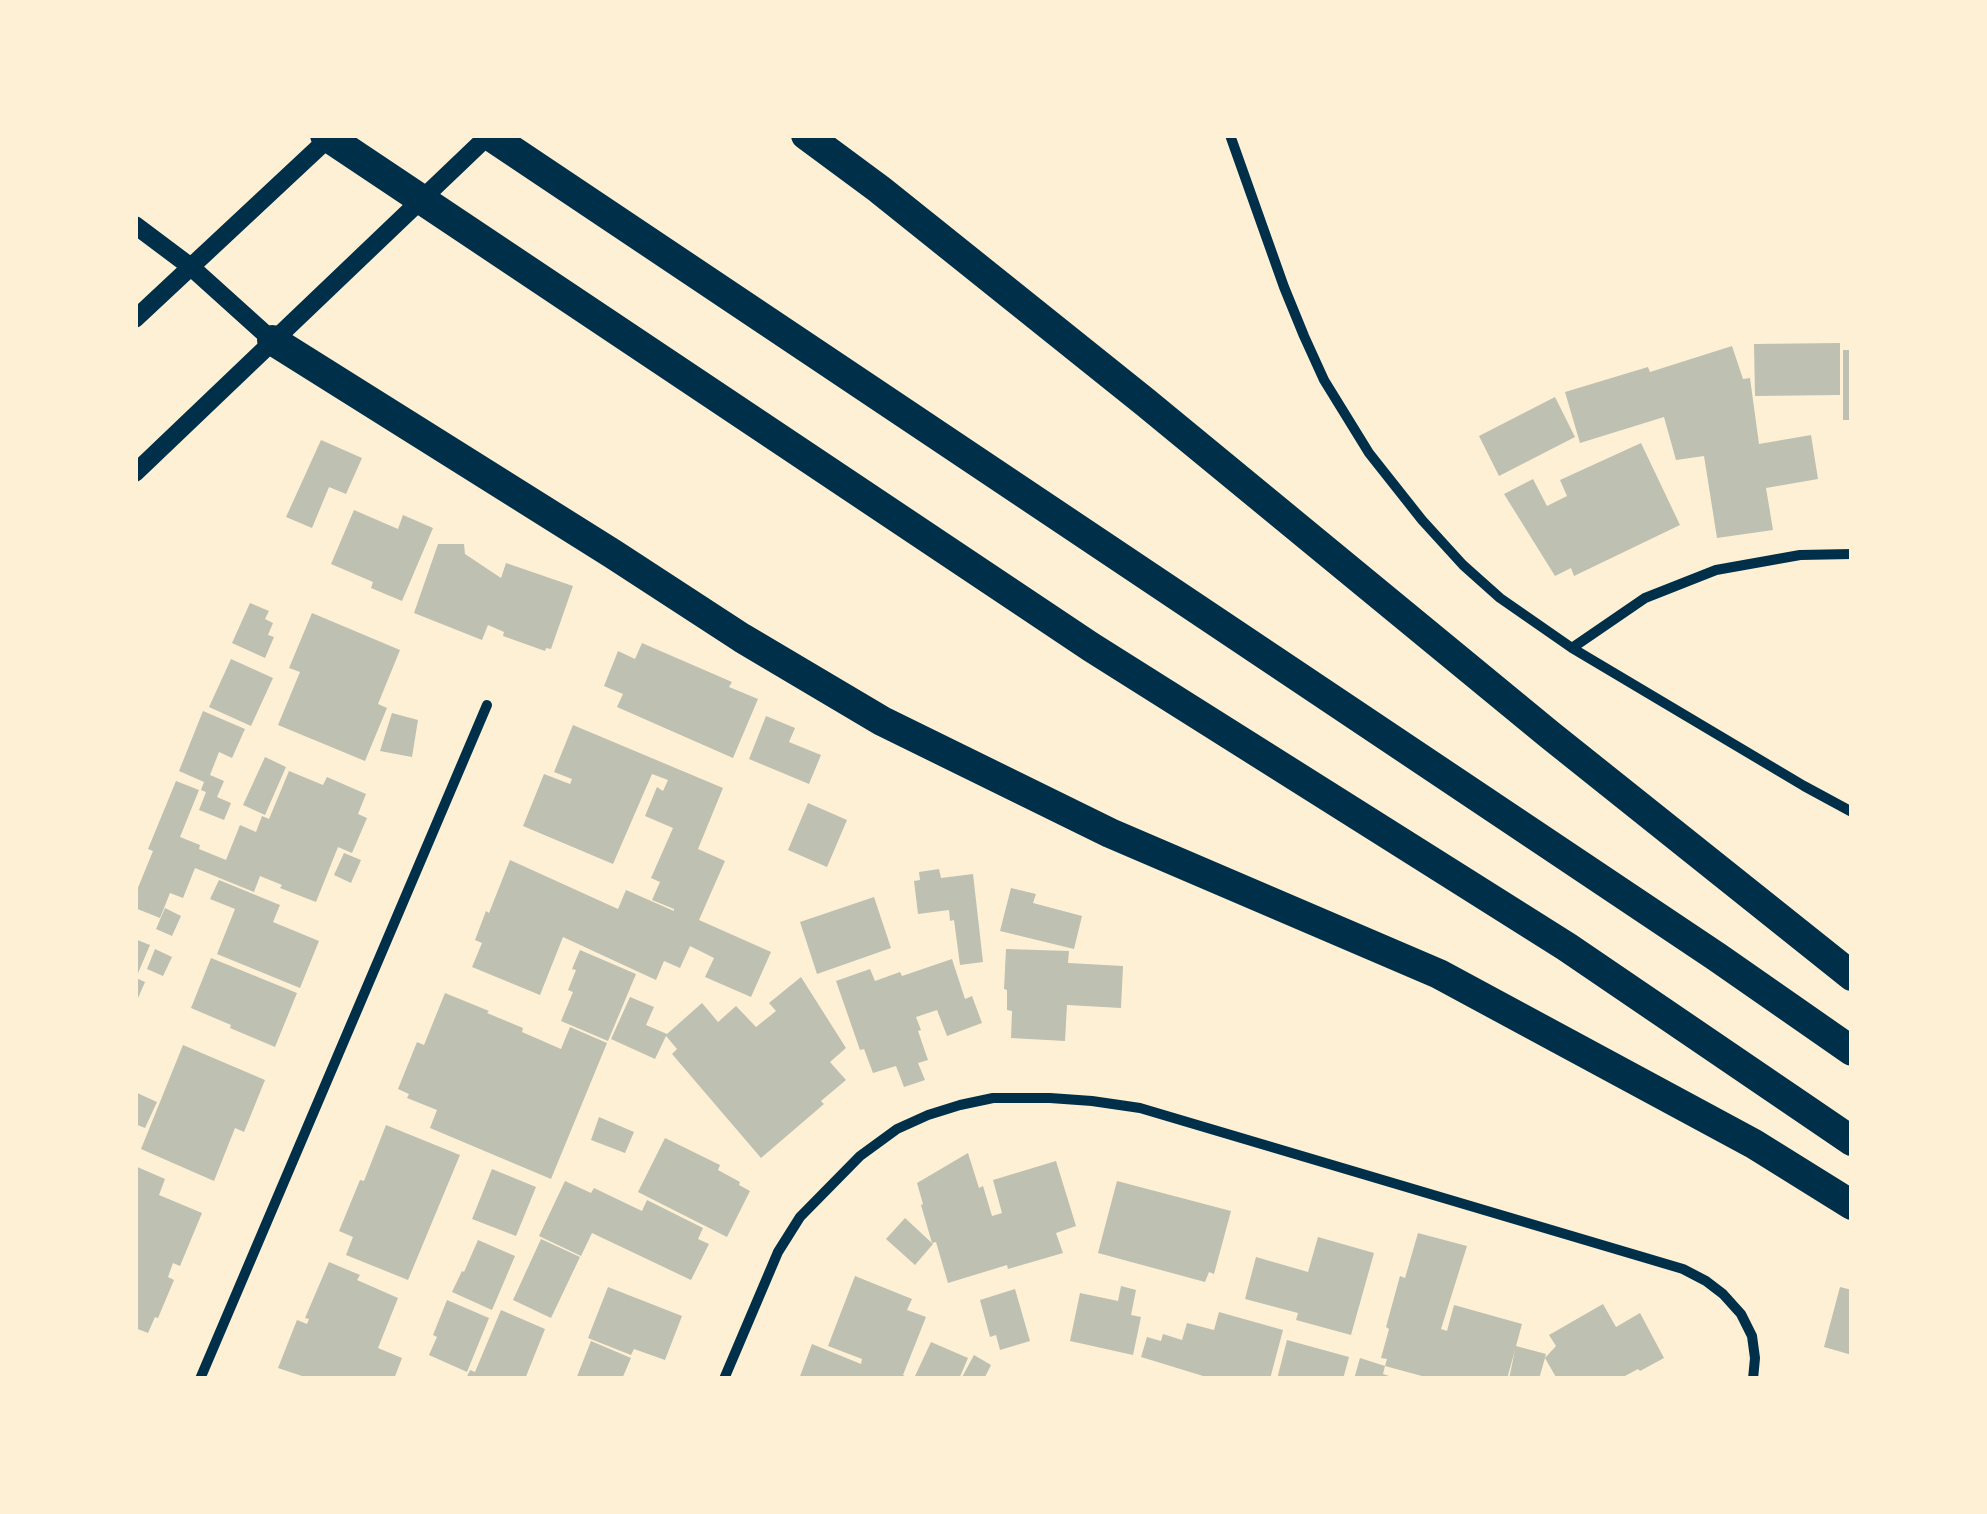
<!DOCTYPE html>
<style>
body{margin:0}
#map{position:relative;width:1987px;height:1514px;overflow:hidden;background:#fdf0d5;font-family:"PT Serif",serif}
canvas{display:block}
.frame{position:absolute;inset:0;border:138px solid #fdf0d5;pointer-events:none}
</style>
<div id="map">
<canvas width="1987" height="1514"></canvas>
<div class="frame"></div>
</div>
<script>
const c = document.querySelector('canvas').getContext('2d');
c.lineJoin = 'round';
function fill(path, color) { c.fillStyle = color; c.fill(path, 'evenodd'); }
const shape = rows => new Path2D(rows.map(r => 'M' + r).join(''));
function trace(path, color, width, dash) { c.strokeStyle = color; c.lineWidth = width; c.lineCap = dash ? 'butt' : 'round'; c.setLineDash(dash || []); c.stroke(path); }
fill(shape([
 [1840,343,1840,395,1755,396,1754,344],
 [1732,346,1743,379,1750,378,1759,444,1811,435,1818,479,1766,488,1773,530,1717,538,1704,456,1676,460,1664,417,1580,443,1565,392,1648,367,1650,372],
 [1843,350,1852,350,1852,420,1843,420],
 [1555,397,1575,437,1499,476,1479,436],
 [321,440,362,458,346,494,329,487,312,528,286,517],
 [1641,443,1680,525,1574,576,1571,568,1555,576,1504,494,1533,479,1547,506,1567,496,1560,480],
 [354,510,398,529,403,515,433,528,402,601,371,588,373,582,331,564],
 [438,544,464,544,465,554,501,578,506,563,573,586,551,649,546,648,545,651,503,636,504,632,488,625,482,640,414,613],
 [250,603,269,611,265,619,273,623,268,635,274,637,265,658,232,643],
 [312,613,400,650,378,704,387,708,365,761,278,725,300,672,289,668],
 [642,643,732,682,729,687,758,699,733,758,617,707,623,694,604,686,618,651,635,659],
 [231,659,273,678,251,726,209,707],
 [203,711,245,729,232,758,219,752,210,775,224,781,217,797,231,803,224,820,199,810,206,792,201,790,204,782,179,771],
 [392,713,418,720,412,757,380,751],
 [766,716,795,728,789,742,821,755,809,784,749,759],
 [573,725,723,788,698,849,725,861,699,920,771,952,751,997,705,977,714,958,690,946,680,968,664,961,656,980,563,937,540,995,472,967,482,943,475,940,486,911,489,913,510,860,618,909,626,890,674,911,674,909,652,900,660,882,651,878,673,828,645,816,657,787,663,791,668,780,652,774,613,864,523,826,544,774,570,784,572,779,554,772],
 [265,757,286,767,265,815,243,805],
 [289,771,323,785,327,777,366,794,358,814,367,818,352,853,338,847,316,902,280,888,282,885,260,876,254,892,195,868,183,898,170,893,160,918,135,908,135,895,153,851,148,849,176,781,199,790,180,837,200,845,199,849,226,860,240,825,256,832,262,816,269,819],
 [808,803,847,820,827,867,788,850],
 [344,853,361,860,351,883,334,875],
 [939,869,941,878,973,874,983,962,960,965,954,920,950,921,949,910,918,914,914,881,920,880,919,872],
 [219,880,280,905,273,922,319,941,300,988,217,954,235,909,210,899],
 [1011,888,1036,894,1033,903,1082,916,1074,949,1000,931],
 [874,897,891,948,817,974,800,922],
 [165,908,181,916,172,936,156,929],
 [135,939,150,945,136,978,145,982,135,1005],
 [155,949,172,957,163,976,147,969],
 [1006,949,1069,951,1068,963,1123,966,1121,1008,1067,1005,1065,1041,1011,1038,1012,1011,1007,1010,1007,990,1004,989],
 [580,950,636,974,608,1041,561,1021,573,992,568,990,576,970,572,969],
 [211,958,297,993,275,1047,230,1028,231,1025,191,1008],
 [952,959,965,999,972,996,982,1023,947,1036,937,1010,916,1017,921,1030,918,1031,928,1060,918,1063,925,1080,904,1087,896,1066,873,1073,864,1049,860,1050,836,981,870,969,875,981,900,972,902,976],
 [801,977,846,1048,830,1062,846,1080,821,1101,824,1104,761,1158,672,1054,677,1049,666,1036,655,1059,611,1039,630,997,654,1007,646,1025,667,1034,702,1003,718,1022,736,1006,756,1027,776,1011,769,1003],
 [445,993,489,1011,487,1013,523,1028,522,1032,561,1049,570,1027,607,1043,551,1179,430,1128,437,1110,407,1098,409,1094,398,1089,417,1042,424,1045],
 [183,1045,265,1080,244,1132,235,1128,214,1181,141,1149],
 [135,1092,157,1102,145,1128,135,1124],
 [599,1117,634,1132,625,1153,591,1140],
 [386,1125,460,1155,408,1280,346,1255,353,1237,339,1231,360,1180,364,1181],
 [665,1138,720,1165,718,1170,740,1182,739,1185,750,1191,727,1237,638,1192],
 [968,1153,979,1188,983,1186,992,1216,1002,1213,993,1180,1056,1161,1076,1226,1056,1233,1063,1253,1008,1269,1007,1265,948,1283,936,1242,932,1243,921,1205,923,1204,917,1183],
 [135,1166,165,1179,159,1195,202,1213,180,1266,173,1263,168,1277,174,1280,158,1318,155,1317,148,1333,135,1328],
 [492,1169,536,1187,516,1236,472,1219],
 [565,1181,591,1193,594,1188,642,1211,647,1200,703,1228,698,1239,709,1244,691,1280,592,1233,581,1256,539,1236],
 [1117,1181,1231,1211,1214,1274,1209,1272,1205,1282,1098,1253],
 [905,1218,933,1244,915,1265,886,1239],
 [1418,1233,1467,1246,1441,1329,1447,1331,1454,1305,1522,1324,1516,1346,1546,1354,1545,1358,1556,1346,1549,1335,1603,1304,1616,1327,1640,1313,1664,1358,1640,1371,1638,1369,1623,1377,1624,1379,1557,1379,1545,1358,1539,1379,1509,1379,1515,1350,1507,1379,1433,1379,1385,1366,1387,1359,1381,1358,1389,1329,1386,1327,1400,1276,1405,1278],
 [1318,1237,1374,1253,1351,1335,1296,1320,1298,1313,1245,1299,1256,1257,1308,1272],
 [541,1239,580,1257,551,1318,513,1300],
 [478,1240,515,1256,492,1310,452,1292,462,1271,464,1272],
 [329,1262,360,1275,357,1280,398,1298,378,1348,402,1358,394,1379,311,1379,278,1368,297,1320,307,1324,309,1319,305,1318],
 [855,1276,912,1299,907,1310,926,1317,903,1375,910,1379,799,1379,812,1344,861,1364,862,1359,828,1346],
 [1121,1286,1136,1290,1131,1315,1141,1317,1133,1355,1070,1341,1080,1293,1118,1301],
 [608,1287,682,1316,665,1360,634,1349,631,1355,588,1338],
 [1840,1287,1852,1290,1852,1355,1824,1347],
 [1015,1289,1030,1341,1000,1350,996,1335,990,1337,980,1300],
 [447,1300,489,1318,467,1372,429,1355,437,1337,433,1335],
 [501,1310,545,1329,525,1379,466,1379,470,1370,475,1372],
 [1219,1312,1283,1330,1270,1379,1213,1379,1141,1357,1147,1337,1161,1341,1163,1334,1182,1340,1187,1323,1214,1330],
 [1287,1340,1349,1357,1343,1379,1277,1379],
 [591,1341,631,1358,622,1379,576,1379],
 [931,1342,968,1358,959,1379,922,1379,915,1376],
 [974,1355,991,1365,984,1379,961,1379],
 [1360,1358,1385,1366,1383,1374,1398,1379,1354,1379]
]), '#bec0b2');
trace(shape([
 [1230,135,1284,287,1304,336,1324,380,1369,453,1422,520,1463,565,1500,598,1572,648,1804,786,1852,812],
 [1572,648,1645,598,1716,570,1800,555,1852,554],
 [200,1379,487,705],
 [724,1379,778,1252,800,1217,860,1156,897,1129,928,1115,960,1105,993,1098,1050,1098,1092,1101,1140,1108,1683,1269,1706,1281,1723,1294,1741,1314,1752,1336,1755,1358,1753,1379]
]), '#003049', 10);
trace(shape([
 [135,225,191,267,272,340],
 [135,319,332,135],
 [135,473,489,135]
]), '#003049', 18);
trace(shape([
 [325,135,1091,647,1567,947,1852,1141],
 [489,135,1717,957,1852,1051],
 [806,135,879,189,1145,402,1550,735,1852,976],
 [272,340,613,554,742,638,882,721,1110,833,1439,974,1754,1144,1852,1205]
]), '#003049', 30);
</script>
